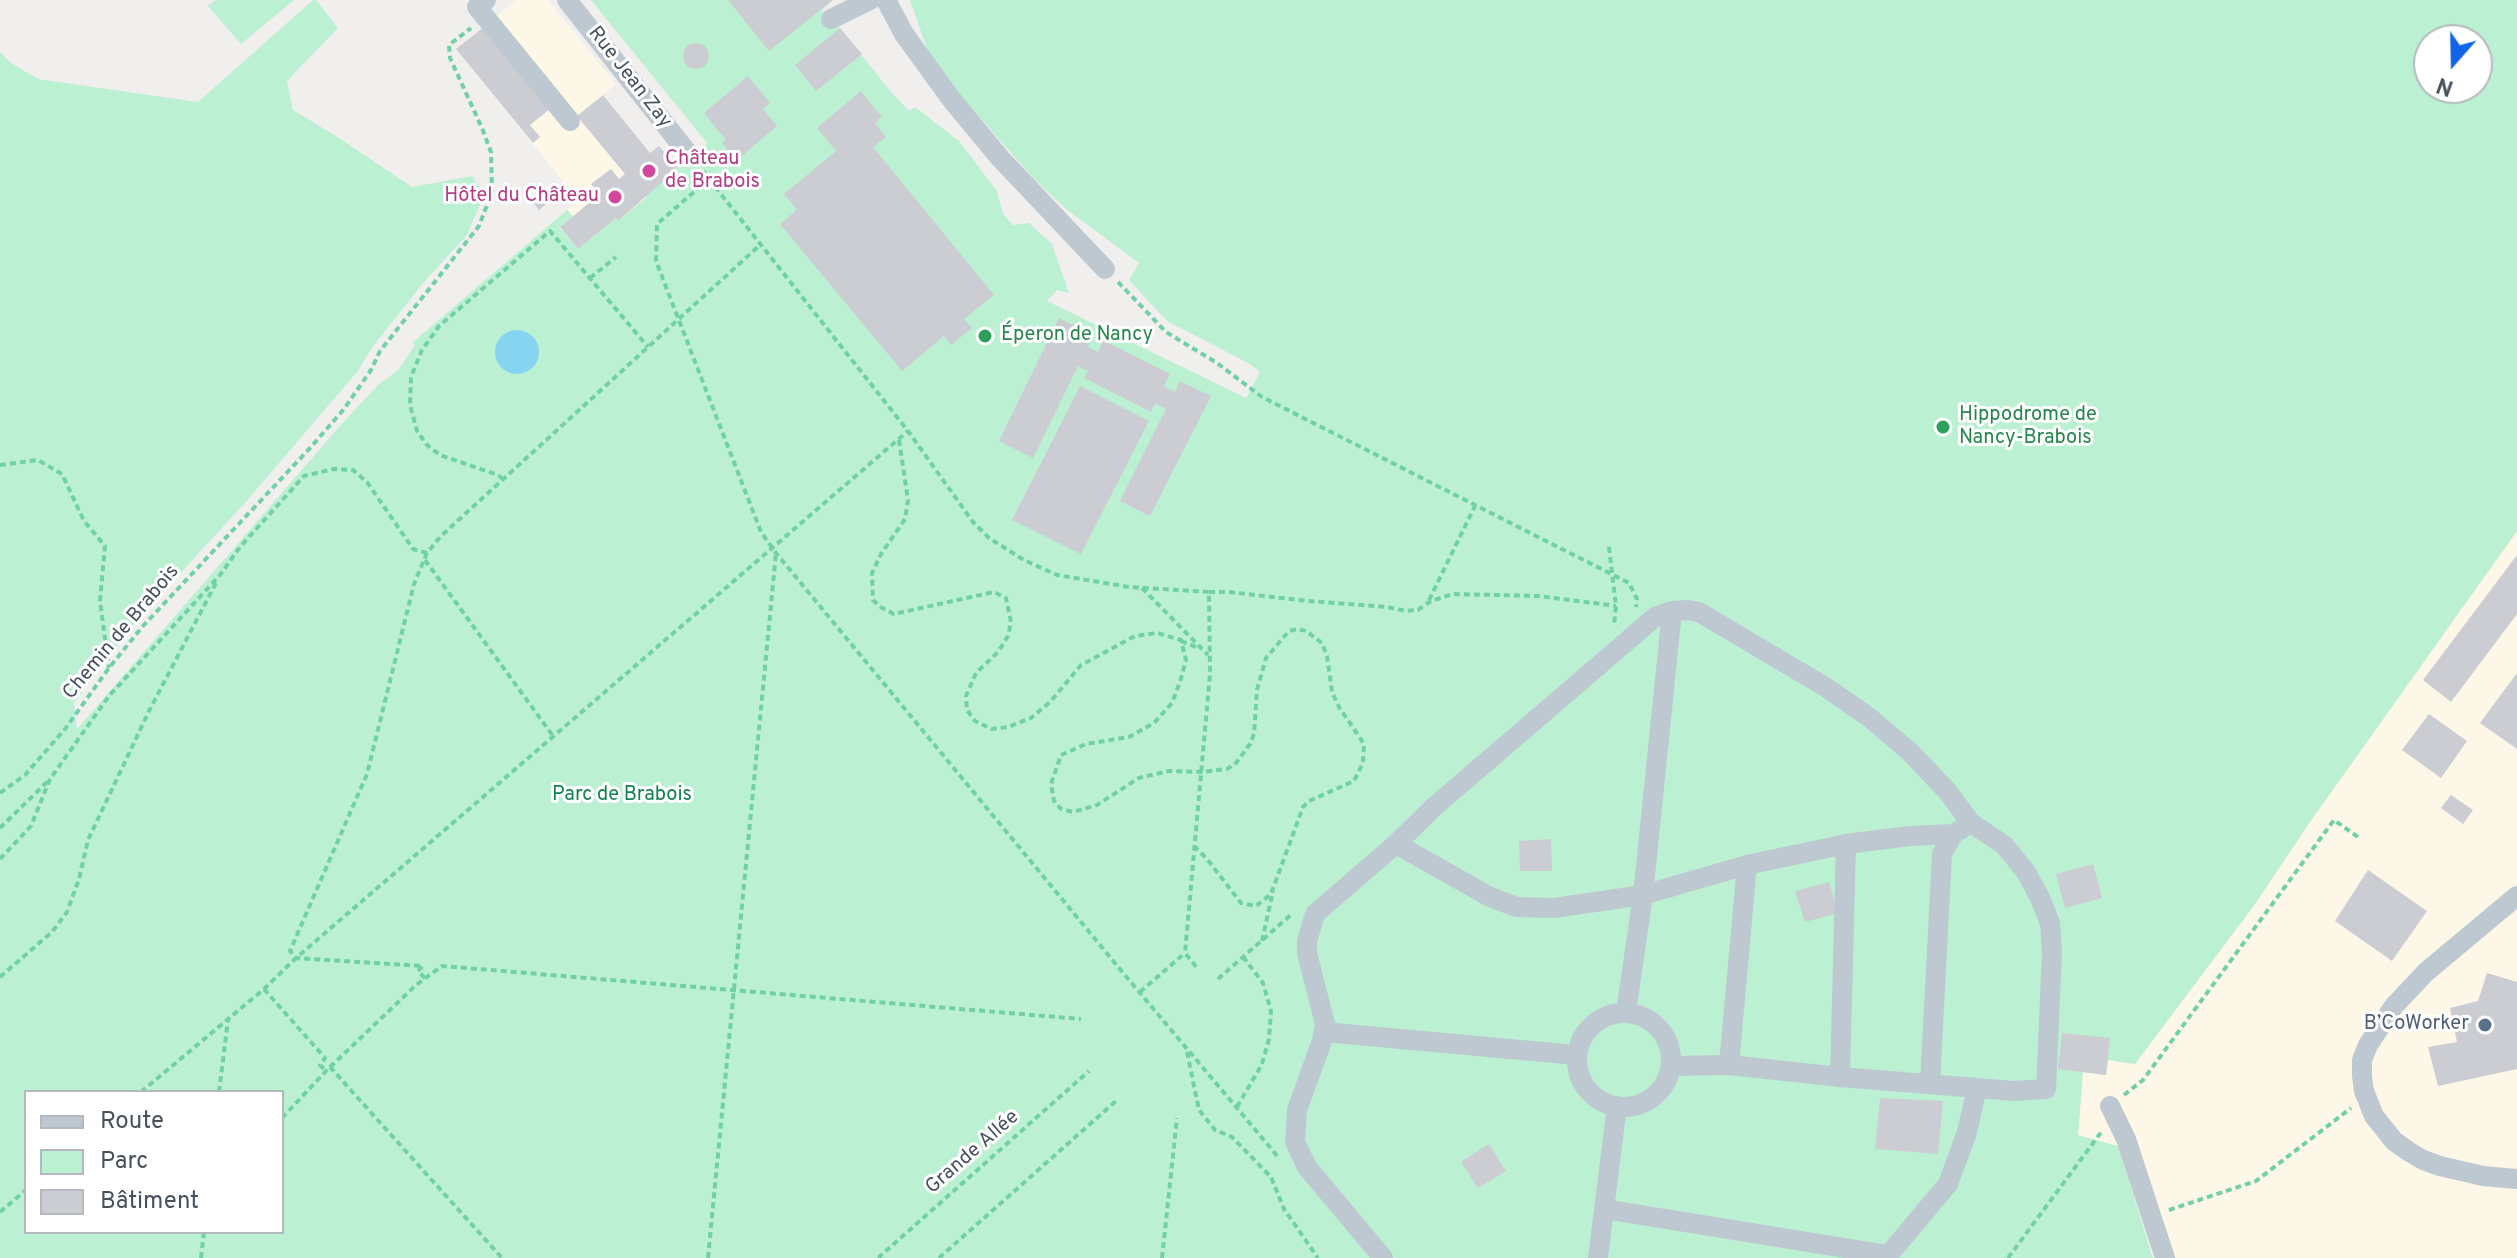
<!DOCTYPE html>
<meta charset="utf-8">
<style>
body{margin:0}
#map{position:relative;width:2517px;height:1258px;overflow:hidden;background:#f1eeee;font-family:Overpass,sans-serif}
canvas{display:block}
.legend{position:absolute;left:24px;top:1090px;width:260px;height:144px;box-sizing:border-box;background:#fff;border:2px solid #b5b9be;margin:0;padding:10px 14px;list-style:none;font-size:24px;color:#46515d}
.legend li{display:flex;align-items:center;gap:16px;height:40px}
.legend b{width:40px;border:2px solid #b5b9be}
.north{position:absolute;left:2413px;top:24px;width:80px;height:80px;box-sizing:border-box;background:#fff;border:2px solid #b5b9be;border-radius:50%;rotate:200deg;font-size:22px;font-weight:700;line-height:32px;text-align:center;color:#46515d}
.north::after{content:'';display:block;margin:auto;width:28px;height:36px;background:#1165e8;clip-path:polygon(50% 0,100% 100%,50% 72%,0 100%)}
</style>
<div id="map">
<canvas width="2517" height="1258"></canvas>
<ul class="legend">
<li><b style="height:10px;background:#bec8d1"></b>Route</li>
<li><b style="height:22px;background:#bbf1d2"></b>Parc</li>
<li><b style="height:22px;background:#cbcdd3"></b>Bâtiment</li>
</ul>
<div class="north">N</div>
</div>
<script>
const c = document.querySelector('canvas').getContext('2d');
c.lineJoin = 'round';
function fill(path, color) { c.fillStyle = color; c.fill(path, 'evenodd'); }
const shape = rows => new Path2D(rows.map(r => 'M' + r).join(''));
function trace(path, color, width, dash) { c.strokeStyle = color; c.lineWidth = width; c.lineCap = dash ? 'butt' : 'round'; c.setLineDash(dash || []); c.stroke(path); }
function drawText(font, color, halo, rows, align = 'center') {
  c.font = font + ' Overpass,sans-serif'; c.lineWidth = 6; c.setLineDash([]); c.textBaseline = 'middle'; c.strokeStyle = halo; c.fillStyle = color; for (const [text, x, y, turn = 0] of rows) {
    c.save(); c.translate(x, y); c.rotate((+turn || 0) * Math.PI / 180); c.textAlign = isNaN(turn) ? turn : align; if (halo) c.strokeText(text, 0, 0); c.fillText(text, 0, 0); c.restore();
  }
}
fill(shape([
 [516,0,548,0,616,84,603,95,650,153,659,146,678,168,618,221,615,219,578,249,560,227,573,217,567,210,578,200,456,49],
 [2517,531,2517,1258,2153,1258,2118,1146,2078,1135,2083,1072,2107,1060,2135,1064,2253,907,2310,822]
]), '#fdf7e7');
fill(shape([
 [216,0,294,0,241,44,208,6],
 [313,0,316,0,338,28,287,81,293,110,336,136,412,187,472,176,484,195,467,235,424,282,374,345,357,372,244,504,137,620,103,664,74,703,77,729,339,427,377,386,399,369,415,345,413,342,567,210,573,216,560,228,578,249,616,218,618,221,646,198,645,195,707,143,591,0,833,0,822,10,840,28,891,92,909,111,915,107,959,141,997,191,1003,214,1013,225,1029,223,1052,244,1069,293,1057,290,1047,301,1246,398,1260,372,1250,364,1167,321,1129,280,1139,263,1066,209,1034,179,963,98,927,49,910,0,2517,0,2517,531,2310,822,2253,907,2135,1064,2108,1060,2106,1075,2083,1072,2078,1135,2118,1146,2153,1258,0,1258,0,52,11,63,38,79,198,102],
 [2429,40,2477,40,2477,88,2429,88],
 [26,1092,282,1092,282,1232,26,1232]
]), '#bbf1d2');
fill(shape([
 '495 352a22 22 0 1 1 44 0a22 22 0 1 1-44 0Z'
]), '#86d4f0');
fill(shape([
 [728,0,833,0,769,51],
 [485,26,551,108,530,125,540,137,533,143,456,49],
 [840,28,862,54,816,91,795,65],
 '683 56a13 13 0 1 1 26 0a13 13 0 1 1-26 0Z',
 [748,76,770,103,763,109,777,126,737,160,722,143,726,140,704,113],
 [861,91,882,117,875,123,886,137,873,147,994,295,964,319,972,328,951,345,944,336,902,371,780,224,797,210,784,194,836,151,817,128],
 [603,95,650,153,659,146,678,168,618,221,616,218,578,249,560,227,600,194,591,184,611,169,619,179,625,174,577,116],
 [554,184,561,192,539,210,532,201],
 [1059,318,1093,335,1088,347,1098,352,1103,340,1170,374,1164,386,1175,392,1180,381,1211,396,1150,516,1120,501,1166,409,1155,403,1151,412,1084,378,1088,371,1078,366,1033,458,999,441],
 [1080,386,1149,421,1081,554,1012,520],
 [2517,555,2517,614,2451,702,2423,680],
 [2517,673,2517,749,2480,723],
 [2429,714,2467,741,2441,778,2402,750],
 [2451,795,2473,810,2463,824,2441,808],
 [1551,839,1552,871,1520,871,1519,841],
 [2093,864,2102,898,2065,908,2056,874],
 [2368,870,2427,911,2392,961,2335,921],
 [1829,882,1838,913,1805,922,1795,891],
 [2487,973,2517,982,2517,1069,2438,1086,2428,1047,2457,1042,2450,1008,2478,1001],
 [2062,1033,2110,1038,2106,1075,2058,1069],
 [1880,1098,1943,1101,1938,1154,1875,1149],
 [1489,1144,1506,1171,1478,1188,1461,1162]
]), '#cbcdd3');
trace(shape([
 [703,171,709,179,657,224,656,261,761,532,776,553,1119,968,1279,1158],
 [709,179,908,431,973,522,989,538,1024,560,1057,575,1129,587,1209,592,1210,674,1185,953,1198,969],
 [590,278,616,257],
 [1118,282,1166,332,1217,363,1262,397,1629,583,1637,599,1636,607],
 [899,440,908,500,905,519,881,554,872,573,873,600,882,608,894,614,994,592,1006,598,1011,622,1008,636,998,652,976,673,966,696,967,710,975,721,992,729,1008,727,1031,718,1051,701,1081,665,1135,636,1157,633,1181,640,1186,660,1180,682,1172,703,1154,723,1129,737,1086,744,1061,755,1051,784,1054,801,1061,809,1073,812,1097,805,1139,778,1169,771,1202,772,1227,769,1236,763,1250,744,1254,734,1257,690,1266,658,1289,631,1297,629,1306,631,1322,643,1327,656,1332,692,1339,707,1364,744,1363,763,1354,781,1309,801,1303,807,1271,894,1256,906,1241,903,1207,859,1193,845],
 [0,465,38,460,62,474,84,521,105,546,100,601,109,668],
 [503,479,498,475,440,455,427,445,417,431,410,405,411,377,422,350,439,326,550,231,648,347],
 [1609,547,1616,606,1614,625],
 [425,560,553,736],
 [1142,588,1208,655],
 [1209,592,1229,592,1308,601,1387,607,1406,611,1418,610,1431,601,1453,594,1539,596,1616,606],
 [1429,600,1475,506],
 [1181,641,1199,648],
 [0,793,25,775,65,729,109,668,143,626,311,447,344,409,371,370,380,351,479,226,492,192,491,152,482,128,450,58,449,45,471,28],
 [0,828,49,780],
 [0,859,31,826,50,779,109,696,220,575,240,547,304,476,334,469,353,470,367,482,413,549,427,553],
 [1262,941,1273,891],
 [0,977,52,932,67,912,79,879,88,840,149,711,217,581],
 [425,978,418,971,423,966,296,958,290,951,367,774,414,584,427,553,441,536,761,244],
 [1218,979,1293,913],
 [264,989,325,1058,320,1065,326,1071],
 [1140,992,1185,953],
 [1187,1052,1199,1110,1215,1130,1232,1137,1271,1177,1284,1209,1318,1258],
 [330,1067,502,1258],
 [141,1092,264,989,296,958,908,431],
 [219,1092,228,1020],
 [2124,1095,2143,1080,2334,820,2361,839],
 [1237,1107,1262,1064,1269,1039,1271,1011,1263,983,1244,958],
 [282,1118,326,1071,416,985,442,966,1081,1019],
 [2169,1210,2256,1181,2351,1108],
 [0,1212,26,1190],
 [201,1258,204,1232],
 [708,1258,776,553],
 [878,1258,1089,1071],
 [939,1258,1116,1101],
 [1162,1258,1177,1118],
 [2008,1258,2102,1131]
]), '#71d0a6', 4, [6, 4]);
trace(shape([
 [486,0,477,7,570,121],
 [567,0,690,156],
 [886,0,904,34,952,100,1000,158,1105,269],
 [831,19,870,0],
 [1396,844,1490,897,1517,907,1554,908,1643,895,1747,865,1846,844,1910,836,1953,834,1971,823],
 [2517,896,2426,972,2394,1006,2368,1045,2362,1060,2362,1076,2364,1091,2374,1116,2394,1141,2408,1151,2423,1160,2440,1166,2483,1176,2517,1179],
 [1626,1012,1643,895,1672,611],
 '1577 1060a47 47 0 1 1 94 0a47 47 0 1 1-94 0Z',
 [1324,1032,1576,1055],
 [1729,1065,1747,865],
 [1840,1077,1846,844],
 [1930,1084,1942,854,1953,834],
 [2110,1106,2126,1139,2165,1258],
 [1604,1209,1888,1255],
 [1383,1258,1307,1167,1295,1142,1297,1110,1322,1041,1325,1024,1307,953,1307,941,1315,914,1396,844,1434,807,1655,617,1672,611,1688,610,1699,612,1827,688,1870,718,1911,753,1948,792,1971,823,2004,845,2026,872,2040,898,2050,923,2052,953,2046,1089,2014,1091,1840,1077,1729,1065,1671,1066],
 [1598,1258,1617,1106],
 [1886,1258,1948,1184,1967,1132,1977,1088]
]), '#bec8d1', 20);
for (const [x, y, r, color] of [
 [649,171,8,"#d1479c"],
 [615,197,8,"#d1479c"],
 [985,336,8,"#2e9e5b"],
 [1943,427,8,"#2e9e5b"],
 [2485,1025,8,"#5c6f8a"]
]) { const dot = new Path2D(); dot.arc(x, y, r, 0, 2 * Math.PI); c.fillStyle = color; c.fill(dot); trace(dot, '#fff', 3); }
drawText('20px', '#46515d', '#fff', [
 ["Rue Jean Zay",629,78,52],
 ["Chemin de Brabois",122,633,-50],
 ["Grande Allée",973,1153,-41]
]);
drawText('20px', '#b23c85', '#fff', [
 ["Château",665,160],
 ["de Brabois",665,183],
 ["Hôtel du Château",599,197,"right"]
], 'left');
drawText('20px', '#27864d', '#fff', [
 ["Éperon de Nancy",1001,336],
 ["Hippodrome de",1959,416],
 ["Nancy-Brabois",1959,439]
], 'left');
drawText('20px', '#138150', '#fff', [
 ["Parc de Brabois",622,796]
]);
drawText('20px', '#4e5e75', '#fff', [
 ["B’CoWorker",2469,1025]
], 'right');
</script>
